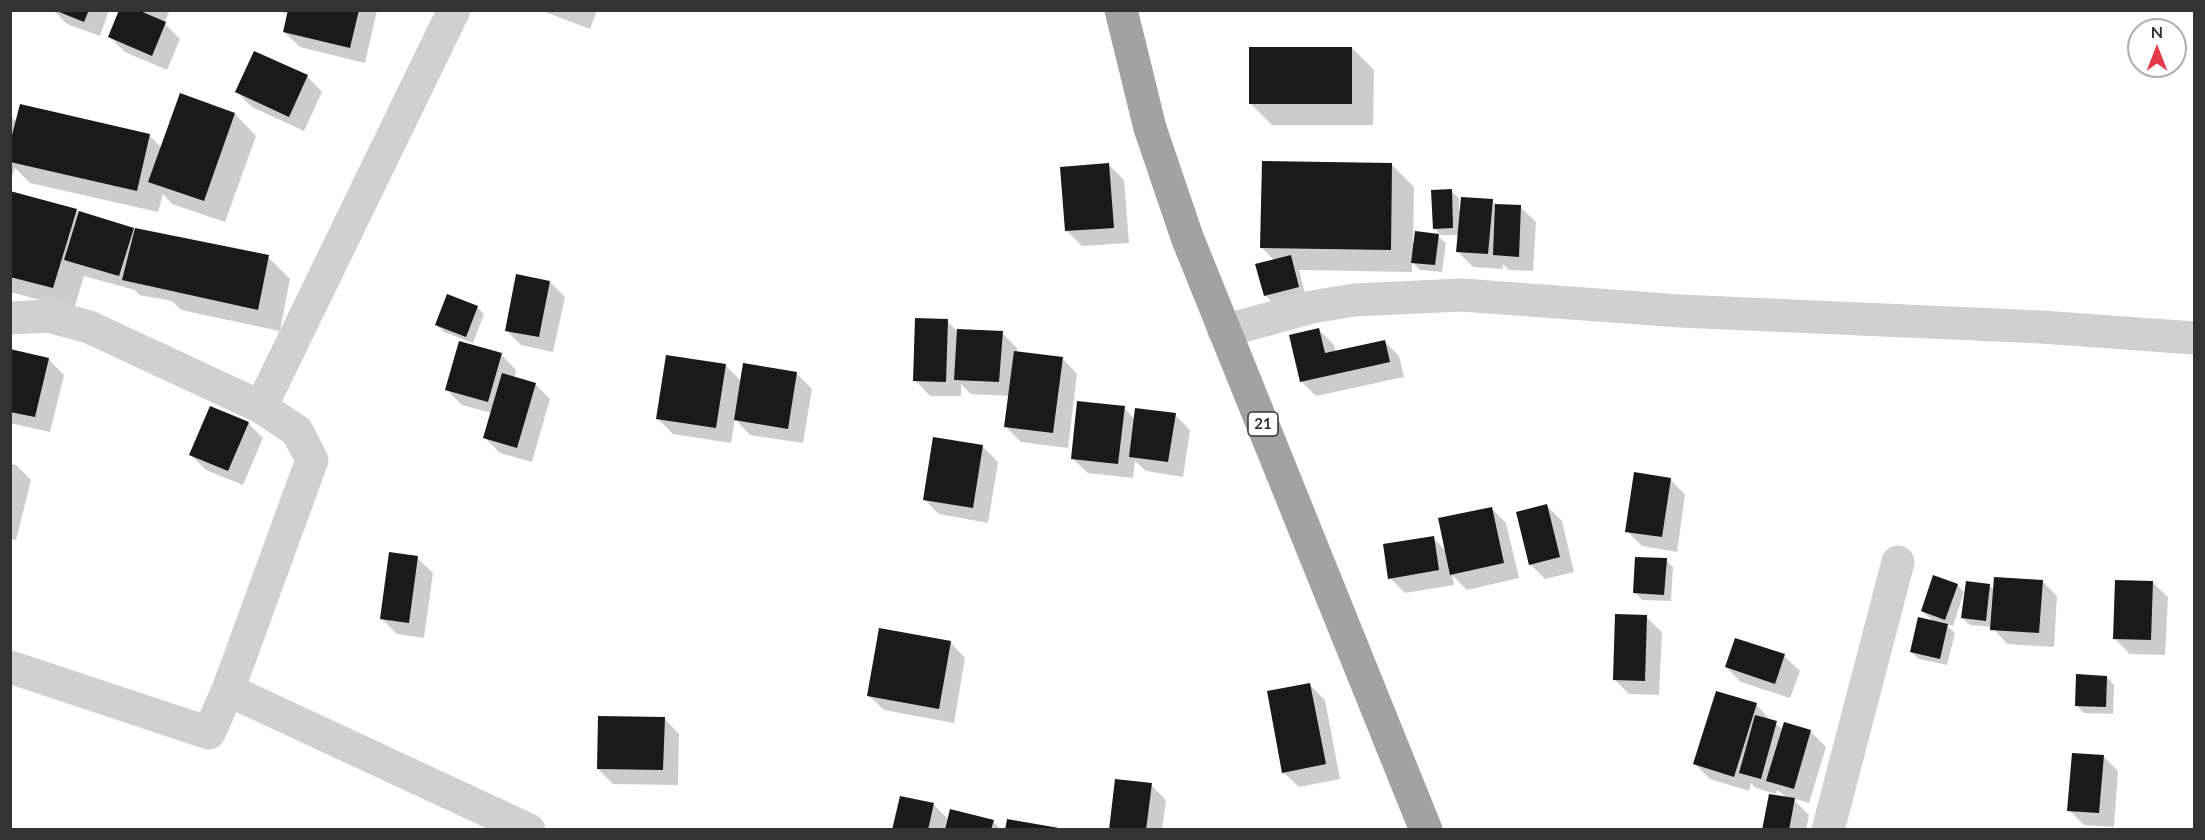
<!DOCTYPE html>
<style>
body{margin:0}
#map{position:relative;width:2205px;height:840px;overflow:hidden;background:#fff;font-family:Lato,sans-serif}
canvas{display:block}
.frame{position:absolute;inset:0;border:12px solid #333;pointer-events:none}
.north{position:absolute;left:2127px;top:18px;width:60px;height:60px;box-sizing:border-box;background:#fff;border:2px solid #adadad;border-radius:50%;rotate:0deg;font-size:16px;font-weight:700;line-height:24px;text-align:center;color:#333}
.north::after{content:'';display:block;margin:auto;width:21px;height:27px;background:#e63946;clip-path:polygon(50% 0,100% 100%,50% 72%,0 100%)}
</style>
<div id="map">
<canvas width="2205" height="840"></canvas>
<div class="frame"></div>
<div class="north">N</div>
</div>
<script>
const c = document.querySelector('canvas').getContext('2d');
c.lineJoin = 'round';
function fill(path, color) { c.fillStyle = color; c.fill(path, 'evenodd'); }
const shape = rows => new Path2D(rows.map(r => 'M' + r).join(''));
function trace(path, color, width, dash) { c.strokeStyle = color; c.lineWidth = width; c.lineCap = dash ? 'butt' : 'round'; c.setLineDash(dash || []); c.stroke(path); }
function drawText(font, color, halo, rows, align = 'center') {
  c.font = font + ' Lato,sans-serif'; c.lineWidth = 6; c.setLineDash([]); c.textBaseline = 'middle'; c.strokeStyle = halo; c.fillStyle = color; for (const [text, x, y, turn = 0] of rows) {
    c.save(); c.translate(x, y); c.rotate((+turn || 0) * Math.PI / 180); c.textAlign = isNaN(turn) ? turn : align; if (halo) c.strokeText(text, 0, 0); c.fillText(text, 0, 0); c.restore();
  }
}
fill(shape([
 [53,10,109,10,100,36,67,24],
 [121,10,170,10,164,23,180,39,167,70,125,52,110,37],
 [273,10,377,10,365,63,300,47,284,32,289,14],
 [540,10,597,10,590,29],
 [1352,48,1374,70,1373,125,1272,125,1250,103],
 [307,76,322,92,304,131,252,107,237,92],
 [235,114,256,136,225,222,172,204,163,194,158,212,30,183,15,168,10,182,10,116,17,122,149,135,162,148],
 [1109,165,1124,180,1129,243,1082,246,1067,231],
 [1392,165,1414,187,1413,243,1438,236,1446,243,1442,272,1420,270,1412,262,1412,272,1299,270,1305,294,1272,302,1265,295,1275,261,1262,248],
 [1451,191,1459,198,1459,210,1492,201,1497,205,1520,207,1536,222,1533,271,1509,270,1503,264,1503,269,1473,267,1458,252,1459,235,1441,235,1434,228],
 [10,193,76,210,136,231,268,257,290,279,280,331,181,310,172,301,139,295,135,290,84,276,74,309,10,292],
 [550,282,565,297,553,352,521,345,506,330],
 [477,307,484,314,473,343,444,332,437,325],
 [947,321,956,330,1002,333,1017,348,1017,353,1062,358,1077,374,1068,448,1021,442,1006,427,1010,396,971,394,961,384,961,396,930,396,915,380],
 [1319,330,1334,345,1336,352,1384,341,1399,356,1404,377,1316,396,1301,381],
 [10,351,48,359,64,375,50,432,10,423],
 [501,354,516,370,514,378,535,384,550,399,532,462,500,453,485,438,492,413,462,405,447,390],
 [725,365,742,382,796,373,812,389,803,443,750,435,735,419,731,443,673,434,658,419],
 [1124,408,1135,419,1175,415,1190,430,1183,477,1146,471,1135,461,1133,478,1088,473,1072,458],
 [248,423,263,438,243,485,206,470,191,455],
 [983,447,998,462,988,523,939,514,924,499],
 [10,464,16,465,31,480,16,540,10,539],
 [1670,479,1685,495,1677,552,1642,546,1627,531],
 [1547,506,1562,521,1574,572,1545,579,1530,564],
 [1491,508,1506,523,1519,578,1467,590,1452,575,1454,585,1405,593,1390,578,1433,538,1446,551],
 [417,558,433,573,424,638,397,634,382,619],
 [1666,560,1673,567,1671,601,1642,600,1635,592],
 [2042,581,2057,596,2054,647,2007,644,1992,627,1970,625,1962,618,1990,586,1994,590],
 [2152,582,2168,597,2165,655,2130,654,2115,639],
 [1957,585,1964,592,1953,626,1945,624,1955,633,1947,665,1919,659,1911,652,1934,622,1922,611],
 [1646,617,1662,632,1659,695,1629,694,1614,679],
 [1736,640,1784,656,1800,671,1790,698,1741,682,1726,667],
 [950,642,965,658,954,723,884,710,868,695],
 [2107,677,2114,685,2113,714,2084,713,2076,705],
 [1310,685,1325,700,1340,779,1299,787,1283,772],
 [1756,704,1771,721,1783,729,1785,724,1811,732,1826,747,1809,803,1792,798,1809,815,1806,830,1764,830,1785,796,1777,790,1776,794,1756,788,1751,783,1749,791,1710,779,1695,764],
 [664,718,679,734,678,785,613,784,598,769],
 [2103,756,2118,771,2114,827,2084,825,2069,810],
 [1151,785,1166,800,1162,830,1110,830],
 [934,805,949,820,993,821,1001,830,894,830]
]), '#0003');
fill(shape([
 [54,10,89,10,84,22],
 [119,10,138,10,166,22,152,56,108,37],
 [288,10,359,10,350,48,283,32],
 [1249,47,1352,47,1352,104,1249,104],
 [254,51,308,75,289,117,235,92],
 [180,93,235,113,204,201,148,182],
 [20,104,150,134,137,191,10,162,10,143],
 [1262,161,1392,163,1391,250,1260,248],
 [1109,163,1114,228,1065,231,1060,167],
 [1452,189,1453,228,1433,229,1431,190],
 [10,191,77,209,53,288,10,277],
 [1461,197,1493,199,1488,254,1456,252],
 [1495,204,1521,205,1519,257,1493,255],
 [79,211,134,228,119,276,64,260],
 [135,228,269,255,258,310,122,280],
 [1415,231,1439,234,1435,265,1411,263],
 [1291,255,1299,287,1264,296,1255,264],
 [516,274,550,281,539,337,505,331],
 [447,294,478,306,466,337,435,325],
 [915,318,948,319,946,382,913,381],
 [1319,328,1325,353,1385,340,1390,362,1300,382,1289,335],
 [957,329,1003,331,999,382,954,380],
 [459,341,502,353,488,402,445,390],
 [10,349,49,358,35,417,10,412],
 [1014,351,1063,357,1053,433,1004,427],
 [666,355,726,364,716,428,656,419],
 [743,363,797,372,788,429,734,420],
 [502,373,536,383,517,448,483,438],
 [1077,401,1125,406,1118,464,1071,459],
 [210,406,249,422,228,471,189,455],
 [1135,408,1176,413,1168,462,1129,457],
 [933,437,983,445,973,508,923,500],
 [1634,472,1671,478,1662,537,1625,532],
 [1547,504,1560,557,1529,565,1516,512],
 [1492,507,1504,563,1450,575,1438,518],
 [1434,536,1439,570,1388,579,1383,544],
 [389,552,418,556,409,623,380,619],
 [1635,557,1667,558,1664,595,1633,593],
 [1933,575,1958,584,1945,620,1921,611],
 [1994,577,2043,580,2039,633,1990,630],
 [2115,580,2153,581,2151,640,2113,639],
 [1966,581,1990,584,1986,621,1961,618],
 [1615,614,1647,615,1645,681,1613,680],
 [1918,617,1948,624,1940,659,1910,652],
 [879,628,951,641,939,709,867,696],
 [1735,638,1785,654,1775,684,1725,667],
 [2076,674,2107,676,2106,707,2075,706],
 [1310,683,1326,764,1282,773,1267,691],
 [1716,691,1757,703,1734,777,1693,764],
 [1755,715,1777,721,1761,779,1739,773],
 [598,716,665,717,663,770,597,769],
 [1784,722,1811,730,1794,789,1766,781],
 [2072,753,2104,755,2099,813,2067,811],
 [1115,779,1152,783,1146,830,1109,830],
 [1769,794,1795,798,1789,830,1762,830],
 [900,796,934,803,928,830,892,830],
 [950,809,994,820,991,830,945,830],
 [1007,819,1059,828,1059,830,1005,830]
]), '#1a1a1a');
trace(shape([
 [10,318,49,316,89,327,261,407,297,431,312,460,228,690,529,830],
 [1224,331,1312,307,1354,300,1462,295,1680,311,2041,327,2194,338],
 [261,407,454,10],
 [10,667,209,733,228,690],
 [1828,830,1898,562]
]), '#d0d0d0', 33);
trace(shape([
 [1121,10,1150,128,1187,237,1426,830]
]), '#a2a2a2', 33);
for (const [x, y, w] of [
 [1263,424,30]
]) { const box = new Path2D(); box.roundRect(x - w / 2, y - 12, w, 24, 4.5); c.fillStyle = '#fff'; c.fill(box); trace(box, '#333', 1.5); }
drawText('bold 15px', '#333', null, [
 ["21",1263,424]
]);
</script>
